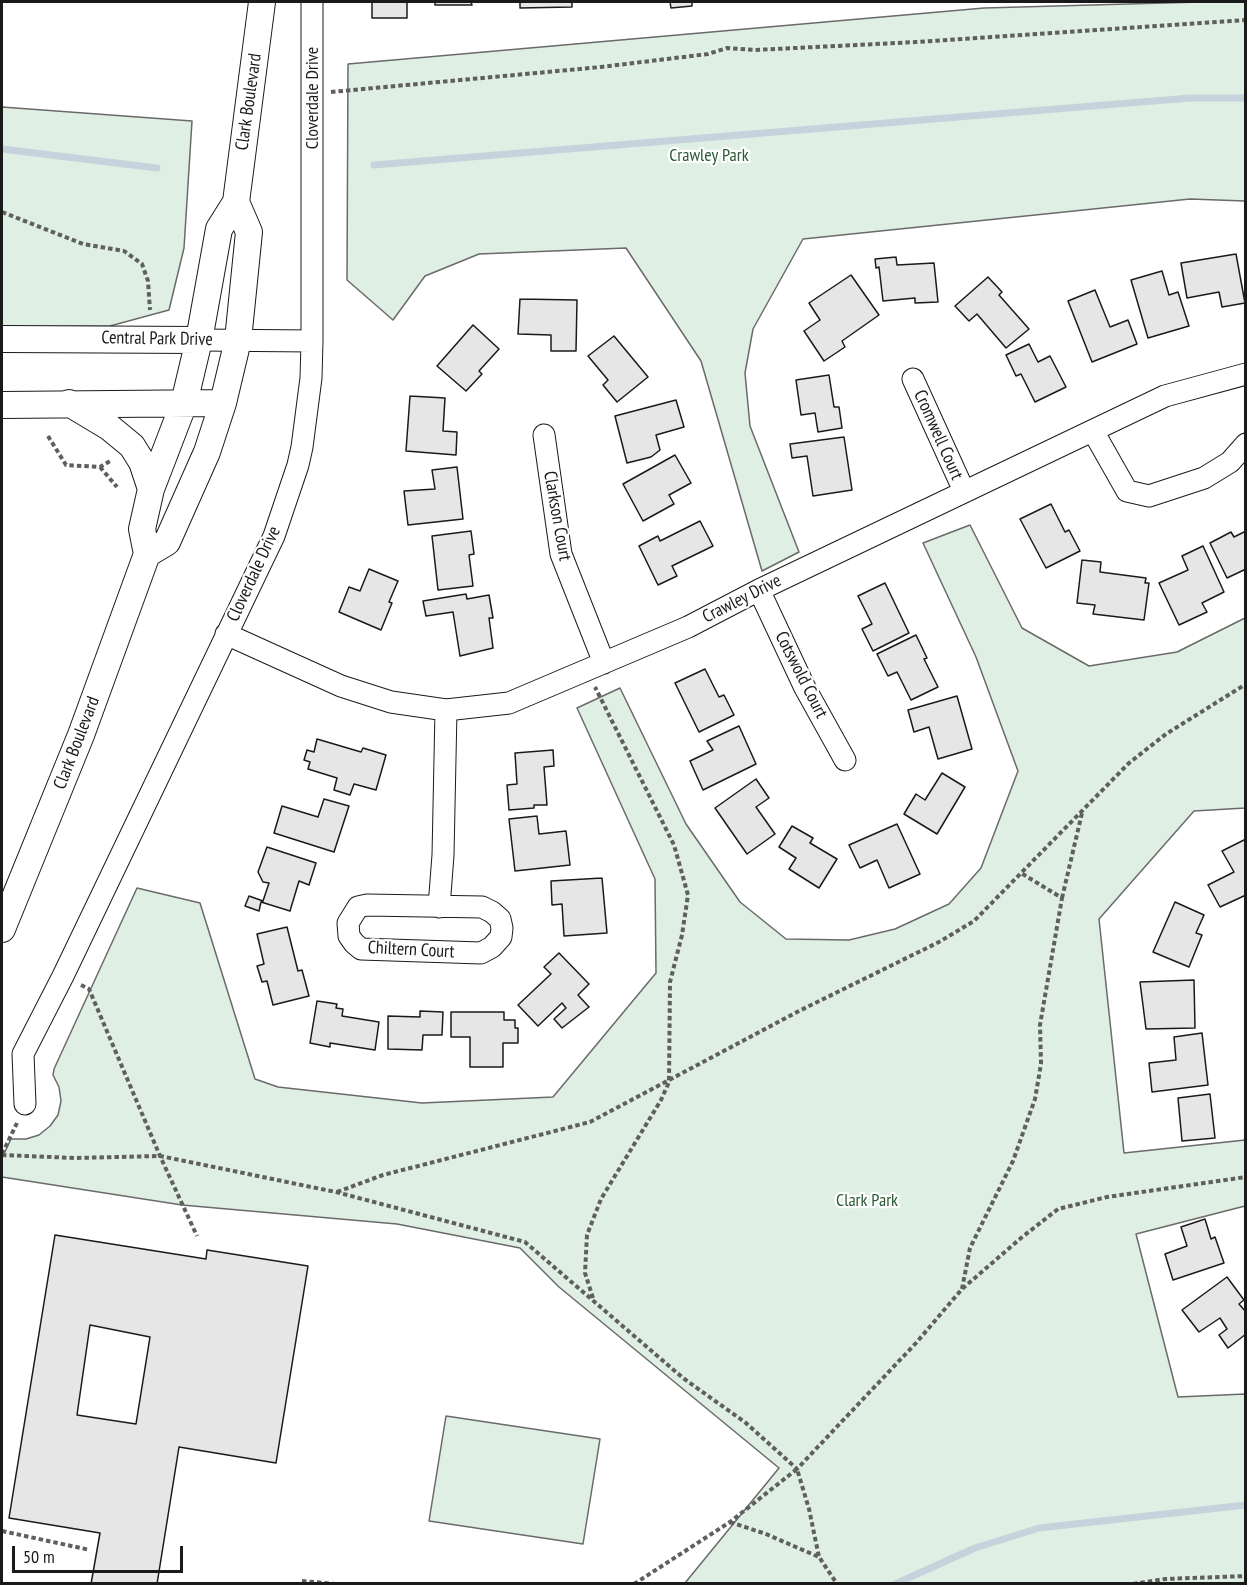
<!DOCTYPE html>
<style>
body{margin:0}
#map{position:relative;width:1247px;height:1585px;overflow:hidden;background:#fff;font-family:"PT Sans Narrow",sans-serif}
canvas{display:block}
.frame{position:absolute;inset:0;border:3px solid #1a1a1a;pointer-events:none}
.scale{position:absolute;left:12px;top:1546px;width:171px;height:27px;box-sizing:border-box;border:3px solid #1a1a1a;border-top:0;padding-left:8px;font-size:18px;line-height:21px;white-space:nowrap;color:#1a1a1a;-webkit-text-stroke:4px #fff;paint-order:stroke}
</style>
<div id="map">
<canvas width="1247" height="1585"></canvas>
<div class="frame"></div>
<div class="scale">50 m</div>
</div>
<script>
const c = document.querySelector('canvas').getContext('2d');
c.lineJoin = 'round';
function fill(path, color) { c.fillStyle = color; c.fill(path, 'evenodd'); }
const shape = rows => new Path2D(rows.map(r => 'M' + r).join(''));
function trace(path, color, width, dash) { c.strokeStyle = color; c.lineWidth = width; c.lineCap = dash ? 'butt' : 'round'; c.setLineDash(dash || []); c.stroke(path); }
function drawText(font, color, halo, rows, align = 'center') {
  c.font = font + ' "PT Sans Narrow",sans-serif'; c.lineWidth = 4.5; c.setLineDash([]); c.textBaseline = 'middle'; c.strokeStyle = halo; c.fillStyle = color; for (const [text, x, y, turn = 0] of rows) {
    c.save(); c.translate(x, y); c.rotate((+turn || 0) * Math.PI / 180); c.textAlign = isNaN(turn) ? turn : align; if (halo) c.strokeText(text, 0, 0); c.fillText(text, 0, 0); c.restore();
  }
}
const green = shape([
 [1200,2,1245,2,1245,201,1190,199,803,239,753,329,745,373,750,426,799,552,762,571,701,361,626,248,479,254,425,276,393,320,347,280,348,64,984,8,1200,2],
 [2,107,192,121,184,248,169,310,110,326,2,327,2,107],
 [970,525,1022,628,1089,666,1177,652,1245,618,1245,808,1194,811,1099,919,1124,1153,1245,1140,1245,1206,1136,1234,1178,1397,1245,1394,1245,1583,685,1583,779,1468,559,1287,520,1248,397,1224,182,1205,2,1177,2,1158,11,1139,26,1139,39,1135,50,1126,58,1115,61,1101,59,1087,53,1075,54,1069,137,888,200,903,255,1079,278,1087,422,1103,553,1097,656,973,655,879,577,708,620,688,686,824,740,902,786,939,849,940,895,929,949,904,981,868,1018,771,976,657,923,543,970,525],
 [446,1416,600,1439,583,1544,429,1521,446,1416]
]);
fill(green, '#e0efe3');
trace(green, '#6a6a6a', 1.5);
trace(shape([
 [2,149,157,168],
 [374,165,1190,98,1246,98],
 [895,1584,975,1548,1039,1528,1246,1505]
]), '#c6d2dc', 7);
const building = shape([
 [372,2,407,2,407,18,372,18,372,2],
 [435,2,471,2,472,5,435,5,435,2],
 [520,2,572,2,572,7,520,8,520,2],
 [670,2,692,2,692,6,671,8,670,2],
 [1236,254,1245,303,1222,307,1219,292,1187,298,1181,263,1236,254],
 [896,257,897,265,934,263,938,302,915,303,915,298,883,301,879,267,876,268,875,259,896,257],
 [1162,271,1169,295,1178,292,1189,326,1148,338,1131,280,1162,271],
 [851,275,879,315,842,341,845,347,824,361,804,331,820,320,809,303,851,275],
 [988,277,1002,292,999,295,1029,329,1006,348,977,314,969,321,955,306,988,277],
 [1095,290,1110,327,1128,320,1137,344,1092,362,1068,301,1095,290],
 [520,299,577,300,576,351,551,351,551,335,518,334,520,299],
 [473,325,499,349,479,371,482,374,466,391,437,366,473,325],
 [614,336,648,377,617,402,603,385,608,380,588,356,614,336],
 [1029,344,1038,362,1050,356,1066,387,1035,402,1021,374,1016,376,1006,355,1029,344],
 [829,375,834,407,839,407,842,428,818,432,815,413,801,415,796,380,829,375],
 [410,396,445,398,443,431,457,432,456,455,406,451,410,396],
 [676,400,684,427,656,435,660,450,651,457,627,463,615,416,676,400],
 [844,437,852,490,813,496,807,456,792,458,790,444,844,437],
 [675,455,691,483,669,495,674,504,643,521,623,484,675,455],
 [457,467,463,519,408,525,404,491,435,489,432,470,457,467],
 [1051,504,1065,532,1069,530,1080,551,1046,568,1020,519,1051,504],
 [700,521,713,546,672,566,677,576,658,585,639,546,658,536,660,541,700,521],
 [471,531,474,554,469,555,473,586,438,590,432,536,471,531],
 [1246,531,1246,569,1227,578,1210,543,1231,532,1234,537,1246,531],
 [1203,546,1224,592,1202,603,1207,612,1179,625,1159,583,1188,570,1182,556,1203,546],
 [1082,560,1101,562,1100,572,1146,578,1145,583,1149,583,1144,620,1093,614,1095,605,1077,603,1082,560],
 [369,569,398,581,389,602,392,603,381,630,339,612,349,587,360,591,369,569],
 [885,583,909,633,873,651,862,629,872,624,858,596,885,583],
 [466,594,467,599,489,595,493,618,489,618,493,648,460,656,453,612,426,616,423,601,466,594],
 [916,635,927,658,924,659,938,687,911,700,897,672,888,676,877,654,916,635],
 [705,669,719,697,724,695,734,715,699,732,675,683,705,669],
 [957,696,972,749,938,759,929,727,914,732,908,710,957,696],
 [739,726,756,764,703,790,690,761,713,750,707,741,739,726],
 [317,739,361,752,363,748,386,755,376,790,354,784,350,795,334,790,337,778,308,769,310,762,304,760,307,750,314,752,317,739],
 [553,750,554,766,544,767,547,805,534,805,534,808,509,810,507,785,517,784,515,753,553,750],
 [942,773,965,787,937,834,904,814,916,794,925,800,942,773],
 [756,779,769,798,756,807,775,834,747,854,715,808,756,779],
 [324,799,349,806,334,852,274,833,282,806,318,817,324,799],
 [537,816,539,834,566,831,570,865,515,871,509,819,537,816],
 [897,824,920,874,889,888,877,860,860,868,849,845,897,824],
 [792,826,813,838,810,843,837,859,819,888,789,869,796,858,779,847,792,826],
 [1246,839,1246,895,1220,907,1208,885,1234,872,1222,851,1246,839],
 [267,847,316,863,309,885,299,881,290,911,261,902,259,911,245,906,249,896,263,901,269,883,263,882,258,872,267,847],
 [602,878,607,933,564,936,562,904,552,905,551,881,602,878],
 [1175,902,1204,915,1196,933,1202,935,1189,967,1153,952,1175,902],
 [287,927,298,971,302,970,309,996,273,1005,267,981,262,982,257,966,264,964,257,934,287,927],
 [559,953,589,984,578,995,589,1007,562,1028,554,1019,566,1008,562,1003,538,1026,518,1005,551,974,544,967,559,953],
 [1194,980,1195,1028,1146,1029,1140,982,1194,980],
 [317,1001,337,1004,336,1008,343,1009,342,1016,379,1022,375,1050,330,1043,330,1047,310,1043,317,1001],
 [420,1011,443,1012,442,1035,423,1035,422,1050,388,1049,388,1016,420,1017,420,1011],
 [451,1012,504,1012,504,1020,515,1020,515,1028,518,1028,518,1043,503,1043,503,1067,470,1067,470,1037,451,1037,451,1012],
 [1202,1033,1208,1085,1152,1092,1149,1063,1176,1060,1174,1037,1202,1033],
 [1210,1094,1215,1138,1182,1141,1178,1098,1210,1094],
 [1205,1219,1211,1239,1215,1237,1224,1263,1173,1280,1165,1254,1187,1246,1181,1227,1205,1219],
 [55,1235,206,1259,207,1250,308,1266,276,1463,179,1447,157,1584,91,1584,100,1533,9,1518,55,1235],
 [90,1325,150,1337,136,1424,77,1415,90,1325],
 [1227,1277,1244,1300,1239,1304,1246,1312,1246,1334,1228,1348,1219,1335,1227,1329,1220,1318,1199,1332,1182,1310,1227,1277]
]);
fill(building, '#e6e6e6');
trace(building, '#1a1a1a', 1.5);
const minor = shape([
 [199,340,312,341],
 [913,379,964,491],
 [1093,431,1127,491,1149,496,1204,478,1230,462,1246,444],
 [544,435,561,554,604,663],
 [759,590,805,688,845,760],
 [226,634,341,686,391,702,446,710,509,703,688,627,759,590,1165,396,1246,374],
 [367,905,482,907,492,912,500,919,502,928,501,937,492,947,481,953,361,949,354,943,349,936,348,923,358,907,367,905],
 [439,907,443,855,446,710],
 [25,1104,23,1054,63,976,274,536,298,465,302,447,311,378,312,341,312,2]
]);
const tertiary = shape([
 [2,339,199,340],
 [69,403,109,427,132,446,142,462,151,489],
 [2,405,223,403],
 [147,554,167,542,207,452,223,403,238,340,249,232,236,202],
 [2,929,81,735,147,554,142,529,151,489,184,403,199,340,219,229,236,202,262,2]
]);
trace(minor, '#1a1a1a', 23);
trace(tertiary, '#1a1a1a', 28);
trace(shape([
 [331,92,601,67,708,54,727,48,755,50,916,42,1246,20],
 [2,212,83,244,124,251,142,264,148,281,150,310],
 [48,436,66,465,100,467,112,460],
 [100,467,117,487],
 [1062,898,1082,813],
 [81,985,89,989,160,1156,197,1236],
 [2,1154,17,1123],
 [2,1155,74,1158,160,1156,336,1192,525,1242,683,1378,746,1423,797,1469,916,1343,962,1289,1021,1238,1058,1209,1107,1197,1246,1177],
 [337,1192,383,1175,590,1122,799,1011,939,942,974,921,1129,763,1166,734,1246,684],
 [962,1289,970,1248,1013,1161,1035,1099,1041,1064,1040,1025,1062,898,1021,873],
 [593,1298,585,1273,587,1235,601,1199,661,1100,669,1082,670,982,682,935,688,895,674,845,595,687],
 [730,1522,766,1534,819,1557,837,1584],
 [2,1531,90,1550],
 [302,1581,336,1584],
 [634,1584,730,1522,797,1469,809,1509,819,1557],
 [1133,1584,1165,1579,1246,1576]
]), '#5f5f5f', 4, [4.5, 3]);
trace(minor, '#fff', 21);
trace(tertiary, '#fff', 26);
drawText('18px', '#1a1a1a', '#fff', [
 ["Cloverdale Drive",313,98,-90],
 ["Clark Boulevard",249,102,-82],
 ["Central Park Drive",157,339,1],
 ["Cromwell Court",938,435,66],
 ["Clarkson Court",557,516,80],
 ["Cloverdale Drive",254,574,-65],
 ["Crawley Drive",742,599,-27],
 ["Cotswold Court",801,675,63],
 ["Clark Boulevard",77,743,-69],
 ["Chiltern Court",411,950,3]
]);
drawText('18px', '#2b5a34', '#fff', [
 ["Crawley Park",709,156],
 ["Clark Park",867,1201]
]);
</script>
